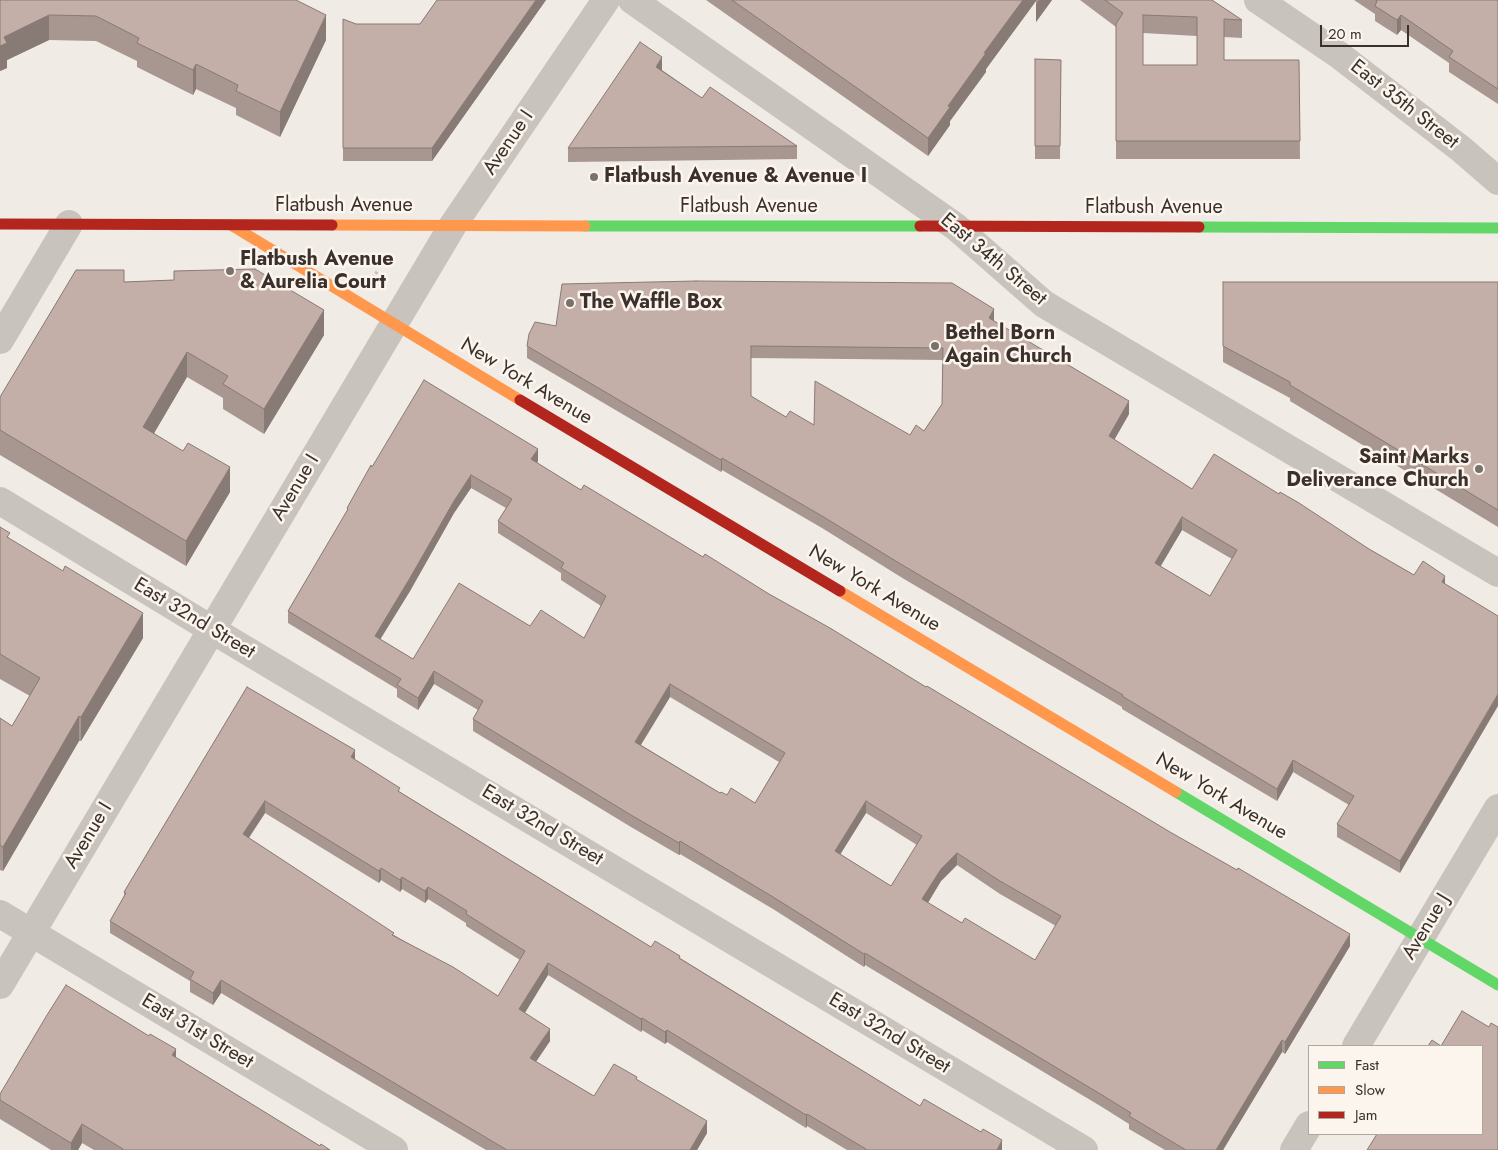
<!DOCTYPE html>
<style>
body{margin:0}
#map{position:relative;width:1498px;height:1150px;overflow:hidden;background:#f0ebe5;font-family:Jost,sans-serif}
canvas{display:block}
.legend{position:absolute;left:1308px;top:1045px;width:175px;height:90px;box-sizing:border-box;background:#fbf5ee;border:1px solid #aea6a0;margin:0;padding:6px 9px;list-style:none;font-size:15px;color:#3b302b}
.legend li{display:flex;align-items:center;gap:10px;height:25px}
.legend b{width:25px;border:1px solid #aea6a0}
.scale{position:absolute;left:1320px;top:25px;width:89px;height:22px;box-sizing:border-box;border:2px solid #3b302b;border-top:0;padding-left:6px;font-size:15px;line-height:18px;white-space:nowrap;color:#3b302b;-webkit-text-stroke:4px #fbf5ee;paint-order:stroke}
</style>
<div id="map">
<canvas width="1498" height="1150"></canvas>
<ul class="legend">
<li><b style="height:6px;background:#63d668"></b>Fast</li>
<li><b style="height:6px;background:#ff974d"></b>Slow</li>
<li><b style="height:6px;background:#b3261e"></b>Jam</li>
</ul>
<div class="scale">20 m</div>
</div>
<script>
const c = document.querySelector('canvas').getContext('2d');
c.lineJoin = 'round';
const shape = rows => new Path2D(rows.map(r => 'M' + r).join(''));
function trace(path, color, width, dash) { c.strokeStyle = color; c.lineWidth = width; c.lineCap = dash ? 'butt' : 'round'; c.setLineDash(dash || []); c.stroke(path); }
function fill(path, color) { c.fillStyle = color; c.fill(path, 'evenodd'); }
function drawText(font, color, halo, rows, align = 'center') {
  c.font = font + ' Jost,sans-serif'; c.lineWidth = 5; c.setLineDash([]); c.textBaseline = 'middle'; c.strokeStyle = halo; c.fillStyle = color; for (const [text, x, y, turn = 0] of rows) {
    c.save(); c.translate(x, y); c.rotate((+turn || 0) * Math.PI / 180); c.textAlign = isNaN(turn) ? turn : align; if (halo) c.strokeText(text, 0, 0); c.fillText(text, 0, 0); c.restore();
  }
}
trace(shape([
 [374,277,384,278],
 [373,278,378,270]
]), '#c2bbb6', 3, [2.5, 2.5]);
trace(shape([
 [632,0,956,227,1044,304,1498,573],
 [1258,0,1339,55,1461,149,1498,181],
 [0,340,69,224],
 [0,501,244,649,1084,1150],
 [0,914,394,1150],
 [0,985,453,225,606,0],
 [1356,1046,1498,808],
 [1294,1150,1309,1125]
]), '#c9c3be', 28);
trace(shape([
 [585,226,920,226],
 [1199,227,1498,228],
 [1176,792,1498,985]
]), '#63d668', 11);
trace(shape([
 [231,225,520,400],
 [332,225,585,226],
 [840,591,1176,792]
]), '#ff974d', 11);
trace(shape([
 [0,224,332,225],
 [920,226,1199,227],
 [520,400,840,591]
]), '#b3261e', 11);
fill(shape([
 [0,0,326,40,280,137,236,115,236,108,196,89,193,95,137,67,137,61,96,41,49,40,7,60,7,68,0,71],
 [437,0,546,0,432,161,343,161,343,19,356,24,420,24],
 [706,0,1052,0,1036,22,1036,1,986,69,986,72,950,121,950,125,928,156],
 [1080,0,1212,0,1242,20,1242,38,1224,37,1224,60,1299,60,1300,159,1116,159,1116,27],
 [1143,33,1197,36,1197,65,1143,65],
 [1354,0,1498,0,1498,104,1449,72,1449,63,1401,30,1397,35,1375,21,1375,14],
 [1035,59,1061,60,1060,159,1035,159],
 [662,70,702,98,797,146,797,159,568,162,568,148],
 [174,271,324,335,264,434,223,409,223,398,187,377,154,433,230,492,186,566,0,455,0,397,124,282,174,280],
 [1223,282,1498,282,1498,527,1290,401,1290,398,1223,362],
 [994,321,1129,414,1114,440,1192,489,1279,494,1369,549,1414,575,1400,873,1337,837,1337,824,1349,805,1293,772,1277,801,1122,709,1122,707,904,579,822,528,722,470,721,472,527,358,527,346,556,326],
 [751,358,943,360,942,404,924,431,910,435,814,425,786,417,751,396],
 [1182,530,1232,559,1210,596,1160,566],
 [538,461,537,463,581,490,769,594,926,687,1350,946,1285,1054,1282,1052,1223,1150,1165,1150,1129,1129,1129,1124,1102,1107,865,965,864,967,773,909,680,854,679,855,631,827,473,731,473,719,478,710,434,684,418,710,397,697,397,689,288,623,288,611,347,511,347,508,372,467],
 [471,488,506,508,498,521,498,533,561,573,561,580,601,606,584,638,530,626,413,659,380,639,410,591,454,513],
 [670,697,779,762,755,803,720,793,641,745],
 [866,813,917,845,891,886,840,854],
 [957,865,1000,894,1056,926,1035,960,962,923,928,903,941,881],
 [0,527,10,539,143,638,81,741,79,741,3,871,0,870,0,718,12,726,30,696,0,679],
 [247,687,355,760,400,792,651,947,680,958,920,1106,1002,1150,847,1150,807,1126,806,1128,667,1042,665,1044,642,1030,641,1032,548,975,525,1013,550,1041,536,1062,594,1096,637,1080,707,1133,697,1150,486,1150,221,993,213,1005,190,992,190,981,110,933,110,921,124,896,124,892],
 [265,813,379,883,381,880,400,892,402,889,425,903,428,899,466,923,466,926,520,960,498,996,394,935,249,838],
 [176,1058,320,1146,330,1150,94,1150,82,1143,78,1150,51,1150,0,1119,0,1094]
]), '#a89690');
fill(shape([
 [536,0,546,0,432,161,432,148],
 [1023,0,1036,0,1036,1,986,69,986,72,950,121,950,125,928,156,928,138,948,106,984,53],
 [1039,0,1052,0,1036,22,1036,4],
 [49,15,49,40,7,60,7,68,0,71,0,46,4,37],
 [326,15,326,40,280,137,280,112],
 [1401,15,1401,30,1397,35,1397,20],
 [662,57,662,70,656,80,656,67],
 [196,64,196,89,193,95,193,70],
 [994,309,994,322,989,318],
 [324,310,324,335,264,434,264,409],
 [187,352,187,377,143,452,143,427],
 [1129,401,1129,414,1109,449,1109,436],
 [538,449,538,461,531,472,531,459],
 [722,458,722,470,721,472,721,460],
 [230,467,230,492,186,566,186,541],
 [471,475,471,488,454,513,410,591,375,648,375,636,454,501],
 [1182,517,1182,530,1155,576,1155,563],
 [1445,576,1445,588,1442,582],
 [143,613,143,638,81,741,81,717],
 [434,671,434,684,418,710,418,698],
 [670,684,670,697,635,754,635,742],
 [1498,694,1498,706,1400,873,1400,861],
 [79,716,79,741,3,871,3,847],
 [355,750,355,762,351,757],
 [1293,760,1293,772,1277,801,1277,789],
 [265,801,265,813,243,846,243,834],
 [866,801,866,813,835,863,835,851],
 [680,841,680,854,679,855,679,843],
 [957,853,957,865,941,881,922,912,922,899,941,869],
 [381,868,381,880,379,883,379,871],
 [402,877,402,889,400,892,400,880],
 [428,887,428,899,425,903,425,891],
 [1350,934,1350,946,1285,1054,1285,1042],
 [865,953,865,965,864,967,864,954],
 [548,963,548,975,519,1022,519,1009],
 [221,980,221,993,213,1005,213,993],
 [642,1018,642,1030,641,1032,641,1019],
 [550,1029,550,1041,530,1070,530,1058],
 [667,1030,667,1042,665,1044,665,1032],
 [1282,1040,1282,1052,1223,1150,1216,1150],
 [176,1049,176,1068,172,1055],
 [807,1114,807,1126,806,1128,806,1115],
 [707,1121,707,1133,697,1150,690,1150],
 [82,1124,82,1143,78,1150,71,1150,71,1143],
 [1002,1140,1002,1150,997,1150]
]), '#887a75');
const building = shape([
 [0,0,296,0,326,15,280,112,236,91,238,85,196,64,193,70,137,43,139,38,96,16,49,15,4,37,7,43,0,46,0,0],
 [437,0,536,0,432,148,343,148,343,19,356,24,420,24,437,0],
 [732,0,1023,0,984,53,986,53,948,106,950,107,928,138,732,0],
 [1105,0,1212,0,1242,20,1224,19,1224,60,1299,60,1300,141,1116,141,1116,24,1123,13,1105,0],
 [1143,15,1197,17,1197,65,1143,65,1143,15],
 [1376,0,1498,0,1498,89,1449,57,1453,51,1401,15,1397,20,1375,6,1377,1,1376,0],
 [640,42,662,57,656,67,702,98,710,87,797,146,568,148,640,42],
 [1035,59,1061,60,1060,146,1035,146,1035,59],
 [255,269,324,310,264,409,223,384,228,376,187,352,143,427,183,451,188,443,230,467,186,541,0,430,0,397,76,270,124,270,124,282,174,280,174,271,255,269],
 [696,281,952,283,994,309,989,318,1129,401,1109,436,1192,489,1214,454,1279,494,1280,492,1299,503,1369,549,1414,575,1423,561,1445,576,1442,582,1498,616,1498,694,1400,861,1337,824,1354,796,1293,760,1277,789,1122,696,1123,695,904,566,822,516,722,458,721,460,527,346,529,334,535,322,556,326,562,284,696,281],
 [751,346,943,348,942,404,924,431,916,425,910,435,815,381,814,425,790,411,786,417,751,396,751,346],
 [1182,517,1237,550,1210,596,1155,563,1182,517],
 [1223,282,1498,282,1498,510,1290,385,1290,382,1223,346,1223,282],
 [424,380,538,449,531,459,581,490,584,485,703,557,705,554,769,594,830,628,926,687,927,686,1170,832,1237,870,1238,868,1350,934,1285,1042,1282,1040,1216,1150,1186,1150,1129,1116,1131,1113,1102,1095,865,953,864,954,773,897,680,841,679,843,631,815,473,719,483,701,434,671,418,698,397,685,401,679,288,611,348,509,347,508,371,465,372,467,424,380],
 [471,475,512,499,498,521,564,563,561,568,606,596,584,638,541,610,530,626,459,583,413,659,375,636,410,578,454,501,471,475],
 [670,684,785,753,755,803,731,788,727,795,721,792,720,793,635,742,670,684],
 [866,801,922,836,891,886,835,851,866,801],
 [957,853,1000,881,1061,916,1035,960,965,918,962,923,922,899,941,869,957,853],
 [0,527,10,533,7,537,22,546,63,571,65,566,143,613,81,717,79,716,3,847,0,845,0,718,12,726,40,678,0,654,0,527],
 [247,687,355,750,351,757,400,788,398,791,651,947,655,941,680,956,679,958,920,1106,924,1099,981,1132,983,1129,1002,1140,997,1150,866,1150,866,1149,807,1114,806,1115,667,1030,665,1032,642,1018,641,1019,548,963,519,1009,550,1029,530,1058,594,1096,614,1064,637,1077,636,1079,707,1121,690,1150,507,1150,221,980,213,993,190,979,194,972,110,921,126,893,124,892,247,687],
 [265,801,379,871,381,868,400,880,402,877,425,891,428,887,467,911,466,914,525,951,498,996,453,967,392,935,394,933,243,834,265,801],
 [66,985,149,1036,150,1034,176,1049,172,1055,320,1146,321,1144,330,1150,122,1150,123,1149,82,1124,71,1143,0,1100,0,1094,47,1015,66,985],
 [1462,1011,1489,1027,1491,1023,1498,1027,1498,1150,1367,1150,1377,1134,1482,1134,1482,1046,1428,1046,1432,1040,1441,1046,1462,1011]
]);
fill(building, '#c3afa7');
trace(building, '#887a75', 1);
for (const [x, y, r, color] of [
 [594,177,5,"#7a716c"],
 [230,271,5,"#7a716c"],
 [570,303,5,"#7a716c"],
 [935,346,5,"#7a716c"],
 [1479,469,5,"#7a716c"]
]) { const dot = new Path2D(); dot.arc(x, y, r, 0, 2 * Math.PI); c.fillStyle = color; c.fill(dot); trace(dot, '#fbf5ee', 2); }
drawText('20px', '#3b302b', '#fbf5ee', [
 ["East 35th Street",1404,105,38],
 ["Avenue I",509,143,-56],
 ["Flatbush Avenue",344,206],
 ["Flatbush Avenue",749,207],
 ["Flatbush Avenue",1154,208],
 ["East 34th Street",993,260,40],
 ["New York Avenue",526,382,31],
 ["Avenue I",296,488,-59],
 ["New York Avenue",874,589,31],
 ["East 32nd Street",194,619,31],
 ["New York Avenue",1221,797,31],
 ["East 32nd Street",542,826,31],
 ["Avenue I",89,836,-59],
 ["Avenue J",1427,927,-59],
 ["East 31st Street",197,1032,31],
 ["East 32nd Street",889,1034,31]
]);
drawText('bold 20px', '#3b302b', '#fbf5ee', [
 ["Flatbush Avenue & Avenue I",604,177],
 ["Flatbush Avenue",240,260],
 ["& Aurelia Court",240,283],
 ["The Waffle Box",580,303],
 ["Bethel Born",945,334],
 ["Again Church",945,357],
 ["Saint Marks",1469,458,"right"],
 ["Deliverance Church",1469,481,"right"]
], 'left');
</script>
